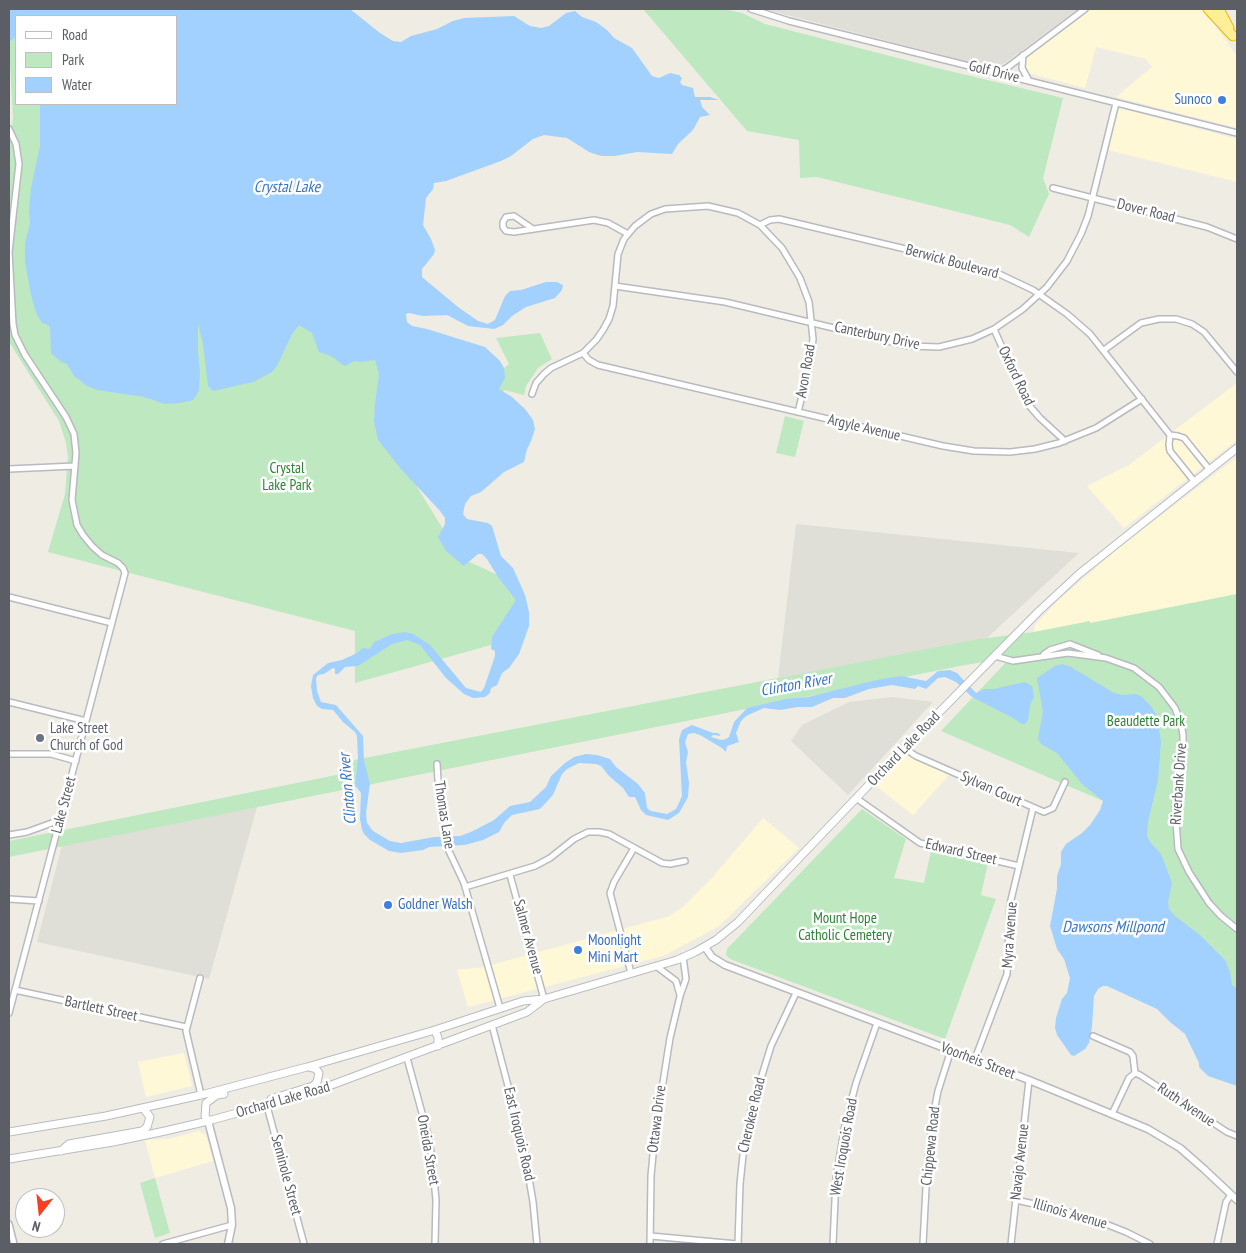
<!DOCTYPE html>
<style>
body{margin:0}
#map{position:relative;width:1246px;height:1253px;overflow:hidden;background:#efede3;font-family:"PT Sans Narrow",sans-serif}
canvas{display:block}
.frame{position:absolute;inset:0;border:10px solid #5b5f65;pointer-events:none}
.legend{position:absolute;left:15px;top:15px;width:162px;height:90px;box-sizing:border-box;background:#fff;border:1px solid #bdbfc1;margin:0;padding:6px 9px;list-style:none;font-size:15px;color:#5b5f65}
.legend li{display:flex;align-items:center;gap:10px;height:25px}
.legend b{width:25px;border:1px solid #bdbfc1}
.north{position:absolute;left:15px;top:1188px;width:50px;height:50px;box-sizing:border-box;background:#fff;border:1px solid #bdbfc1;border-radius:50%;rotate:196deg;font-size:14px;font-weight:700;line-height:20px;text-align:center;color:#5b5f65}
.north::after{content:'';display:block;margin:auto;width:18px;height:22px;background:#f54123;clip-path:polygon(50% 0,100% 100%,50% 72%,0 100%)}
</style>
<div id="map">
<canvas width="1246" height="1253"></canvas>
<div class="frame"></div>
<ul class="legend">
<li><b style="height:6px;background:#fff"></b>Road</li>
<li><b style="height:14px;background:#bde8c0"></b>Park</li>
<li><b style="height:14px;background:#a2d1ff"></b>Water</li>
</ul>
<div class="north">N</div>
</div>
<script>
const c = document.querySelector('canvas').getContext('2d');
c.lineJoin = 'round';
function fill(path, color) { c.fillStyle = color; c.fill(path, 'evenodd'); }
const shape = rows => new Path2D(rows.map(r => 'M' + r).join(''));
function trace(path, color, width, dash) { c.strokeStyle = color; c.lineWidth = width; c.lineCap = dash ? 'butt' : 'round'; c.setLineDash(dash || []); c.stroke(path); }
function drawText(font, color, halo, rows, align = 'center') {
  c.font = font + ' "PT Sans Narrow",sans-serif'; c.lineWidth = 5; c.setLineDash([]); c.textBaseline = 'middle'; c.strokeStyle = halo; c.fillStyle = color; for (const [text, x, y, turn = 0] of rows) {
    c.save(); c.translate(x, y); c.rotate((+turn || 0) * Math.PI / 180); c.textAlign = isNaN(turn) ? turn : align; if (halo) c.strokeText(text, 0, 0); c.fillText(text, 0, 0); c.restore();
  }
}
fill(shape([
 [1091,9,1203,9,1237,56,1237,128,1116,97,1152,67,1146,59,1096,47,1085,88,1028,73,1025,65,1025,57],
 [1119,108,1237,139,1237,182,1108,150],
 [1237,383,1237,440,1124,528,1087,486,1129,465],
 [1237,457,1237,594,1089,624,1090,622,1034,632,1035,625,1060,599,1115,551],
 [906,755,949,775,913,815,877,787],
 [763,818,799,848,718,927,663,956,468,1007,457,970,484,967,670,916,684,906,712,878],
 [184,1053,192,1086,146,1097,138,1062],
 [199,1131,206,1135,213,1161,155,1178,145,1140,169,1139]
]), '#fff8d7');
fill(shape([
 [764,9,1078,9,1005,63,997,66,989,67],
 [796,524,1079,553,987,638,778,678],
 [893,697,933,702,848,795,791,741,802,725,849,702],
 [257,807,209,979,37,942,62,845]
]), '#dfded7');
fill(shape([
 [643,9,723,9,742,13,765,24,937,68,1063,98,1043,178,1049,194,1029,237,1010,225,817,177,800,178,799,140,747,131],
 [16,33,16,104,44,104,193,314,294,310,483,385,509,364,496,338,540,333,552,359,538,368,526,386,524,395,504,390,489,444,432,430,417,487,461,558,515,583,523,636,355,683,355,631,48,552,65,494,68,456,66,443,59,421,9,342,9,145,13,118,9,45],
 [785,416,804,421,795,457,776,453],
 [1237,594,1237,1041,1103,801,941,731,1010,658,965,665,9,857,9,841,351,772,354,760,979,639,1034,632,1090,621,1090,623],
 [862,809,906,839,894,878,924,883,931,851,988,863,981,895,996,899,945,1039,730,959,726,955,727,949],
 [155,1178,170,1233,155,1238,140,1183]
]), '#bde8c0');
fill(shape([
 [9,9,350,9,380,33,393,41,401,42,411,36,437,29,453,21,464,18,514,16,530,26,541,28,549,26,566,13,575,11,582,17,596,22,607,30,614,38,632,48,652,76,659,78,670,73,679,75,682,78,680,82,682,85,693,88,695,97,710,97,719,100,700,100,702,107,710,115,700,117,693,130,678,144,672,154,637,152,615,156,601,156,589,152,567,138,544,135,533,139,511,156,501,161,446,181,434,183,433,189,426,198,423,225,431,239,435,250,434,254,422,269,422,277,458,307,478,321,488,324,495,320,505,296,510,291,521,290,546,282,557,282,563,285,562,290,555,298,526,307,512,316,503,325,494,329,468,326,447,315,423,316,409,313,406,314,407,322,412,326,427,329,485,347,500,361,504,368,505,378,499,389,512,397,525,409,533,420,535,429,531,441,527,449,524,462,504,472,481,492,471,496,465,504,463,514,467,519,488,523,492,526,501,556,513,568,525,595,529,612,529,626,519,654,509,668,502,673,497,685,491,688,490,693,485,697,473,698,464,694,446,678,420,645,407,640,392,644,358,666,345,667,338,674,335,674,335,669,333,668,324,674,318,675,316,678,317,691,321,702,336,705,363,736,364,761,370,784,366,813,367,823,373,831,390,841,401,843,434,837,460,836,471,832,494,820,510,806,530,802,546,787,551,776,565,763,574,757,586,754,597,755,610,759,616,767,638,784,645,793,647,808,651,811,667,814,676,809,682,796,679,739,682,730,692,725,713,733,718,733,721,736,713,735,711,737,721,740,726,739,729,737,734,722,747,708,786,699,808,697,877,680,901,676,926,681,938,671,950,670,957,673,976,693,984,689,993,689,1025,682,1032,686,1034,697,1030,705,1028,720,1025,724,1022,724,1011,717,972,697,956,682,945,677,938,678,926,689,918,686,915,689,892,685,869,689,845,698,833,698,812,707,798,707,780,710,764,708,746,716,741,721,736,733,739,742,727,746,726,752,722,748,700,735,694,733,688,734,685,742,688,752,686,762,689,783,688,797,679,813,668,820,646,815,641,810,635,797,629,797,623,788,609,776,601,766,596,764,579,763,567,769,562,774,553,795,540,809,512,815,504,823,499,832,483,840,465,845,429,847,423,850,401,853,389,851,370,840,364,834,362,830,360,819,361,793,355,785,358,758,357,736,355,732,343,722,333,710,322,709,317,706,313,698,311,686,313,675,328,663,342,660,357,653,363,648,370,649,374,642,392,634,405,632,413,634,430,645,466,688,481,692,484,688,495,656,495,651,491,649,492,637,516,600,498,577,487,559,482,554,478,554,464,566,446,551,438,537,445,524,445,518,440,511,401,469,378,440,374,422,375,404,379,374,375,360,360,362,354,361,345,366,343,365,331,356,319,352,312,333,299,325,292,334,277,366,272,372,253,382,213,391,208,386,203,344,198,323,198,352,200,372,199,391,193,400,180,403,165,404,144,397,97,390,87,386,74,376,67,364,61,362,51,353,50,327,48,325,42,323,37,315,31,295,25,262,25,243,30,223,29,211,31,188,40,146,40,104,176,104,176,16,16,16,16,36,9,43],
 [1062,664,1071,667,1114,693,1123,695,1135,694,1141,696,1151,706,1157,716,1161,742,1158,780,1148,822,1147,836,1150,842,1161,854,1172,883,1168,902,1169,909,1175,916,1200,935,1225,960,1230,972,1232,985,1237,989,1237,1086,1208,1076,1199,1067,1199,1063,1185,1034,1170,1022,1157,1009,1107,986,1103,986,1098,989,1094,996,1092,1027,1089,1043,1085,1049,1074,1056,1071,1055,1057,1035,1055,1028,1056,1018,1062,999,1067,993,1070,978,1064,959,1057,949,1050,926,1057,889,1057,876,1061,864,1061,852,1066,844,1082,833,1090,825,1100,810,1103,801,1082,784,1057,753,1041,744,1038,738,1043,712,1037,678,1055,666]
]), '#a2d1ff');
const minor = shape([
 [751,9,789,21,1237,133],
 [1023,55,1022,68,1029,81],
 [997,73,1008,67,1085,9],
 [9,129,16,144,19,164,9,252,13,324,15,335,25,355,66,417,74,434,76,453,72,500,77,525,83,535,92,546,102,555,118,563,123,568,125,573,9,1013],
 [1053,188,1207,227,1237,239],
 [760,225,770,220,779,219,956,261,995,272,1033,290,1067,314,1090,334,1170,435,1178,436,1184,438,1209,469],
 [533,229,514,216,506,217,503,222,503,227,506,231,514,232,594,220,608,223,628,234],
 [615,286,725,302,909,346,939,347,972,339,994,329,1023,309,1047,287,1067,261,1081,234,1088,216,1116,103],
 [994,329,1026,402,1040,418,1065,441],
 [1104,350,1141,323,1159,319,1176,319,1192,324,1204,332,1237,372],
 [583,353,589,360,598,365,943,446,974,451,1010,452,1035,449,1059,443,1096,428,1142,399],
 [532,394,536,383,544,374,551,368,583,353,596,340,603,330,609,319,613,306,618,254,624,239,635,226,651,214,665,209,708,206,738,213,760,225,782,248,800,278,809,302,813,339,810,364,798,412],
 [1170,435,1169,445,1170,451,1194,481],
 [9,469,75,466],
 [9,597,112,623],
 [1044,654,1050,650,1070,644,1098,655],
 [995,656,1013,661,1068,653,1106,658,1134,668,1159,687,1175,708,1181,724,1183,735,1183,748,1175,807,1178,849,1189,872,1209,903,1221,916,1237,929],
 [9,702,86,721],
 [904,748,916,756,1044,812,1053,808,1065,782],
 [9,754,51,754,76,761],
 [437,764,439,796,448,849,464,883,500,1008],
 [856,798,920,843,1019,866],
 [9,835,27,832,60,820],
 [510,875,544,999],
 [465,887,535,866,550,858,574,839,588,832,599,832,609,834,662,863,670,864,685,861],
 [9,899,39,901],
 [656,966,676,981,680,995],
 [631,973,610,893,614,882,634,848],
 [200,978,186,1031,201,1095],
 [15,990,186,1027],
 [492,1025,523,1143,533,1202,537,1244],
 [1093,1036,1130,1052,1133,1056,1135,1073],
 [407,1058,428,1135,432,1158,436,1200,435,1244],
 [975,1059,1007,974,1010,904,1033,808],
 [1135,1073,1140,1075,1227,1132,1237,1136],
 [267,1106,304,1244],
 [1112,1114,1129,1078,1135,1073],
 [1016,1200,1061,1210,1093,1219,1126,1232,1150,1244],
 [9,1224,14,1244],
 [651,1236,737,1244],
 [163,1244,232,1225],
 [650,1244,651,1176,655,1133,670,1038,680,996,686,979,683,957],
 [738,1244,740,1184,743,1155,751,1111,771,1046,796,993],
 [833,1244,836,1178,845,1125,856,1083,877,1023],
 [923,1244,927,1169,933,1117,938,1091,951,1050],
 [1011,1244,1029,1080],
 [1217,1244,1226,1202,1231,1195]
]);
const tertiary = shape([
 [705,947,712,957,725,965,1029,1080,1148,1129,1180,1148,1204,1169,1237,1200],
 [208,1121,231,1208,232,1225,228,1244]
]);
const secondary = shape([
 [435,1030,438,1038,438,1046],
 [267,1106,271,1099,313,1086,317,1082,319,1073,316,1069,309,1067],
 [208,1121,205,1116,206,1103,217,1095,224,1094],
 [9,1132,106,1116,201,1095,307,1067,435,1030,523,1001,544,999,677,960,695,952,716,940,738,922,904,748,1038,612,1079,574,1237,448],
 [61,1151,69,1144,142,1131,147,1127,150,1117,143,1108],
 [9,1159,113,1142,165,1131,208,1121,310,1093,527,1012,544,999]
]);
const trunk = shape([
 [1208,9,1233,36],
 [1219,9,1229,28]
]);
trace(minor, '#b8bac0', 8);
trace(tertiary, '#b8bac0', 9);
trace(secondary, '#b8bcc2', 9);
trace(trunk, '#f1b600', 11);
trace(minor, '#fff', 5);
trace(tertiary, '#fff', 6);
trace(secondary, '#fff', 7);
trace(trunk, '#fff098', 9);
for (const [x, y, r, color] of [
 [1222,100,5,"#3f7fe0"],
 [40,738,5,"#6b7280"],
 [388,905,5,"#3f7fe0"],
 [578,950,5,"#3f7fe0"]
]) { const dot = new Path2D(); dot.arc(x, y, r, 0, 2 * Math.PI); c.fillStyle = color; c.fill(dot); trace(dot, '#fff', 2); }
drawText('15px', '#5b5f65', '#fff', [
 ["Golf Drive",994,72,14],
 ["Dover Road",1146,211,14],
 ["Berwick Boulevard",952,262,15],
 ["Canterbury Drive",877,336,12],
 ["Avon Road",806,371,-80],
 ["Oxford Road",1016,376,64],
 ["Argyle Avenue",864,428,13],
 ["Orchard Lake Road",904,749,-46],
 ["Riverbank Drive",1179,784,-86],
 ["Sylvan Court",991,789,24],
 ["Lake Street",64,805,-75],
 ["Thomas Lane",444,815,81],
 ["Edward Street",961,852,13],
 ["Myra Avenue",1010,935,-86],
 ["Salmer Avenue",528,937,75],
 ["Bartlett Street",101,1009,12],
 ["Voorheis Street",978,1061,21],
 ["Orchard Lake Road",283,1100,-16],
 ["Ruth Avenue",1186,1105,34],
 ["Cherokee Road",752,1115,-77],
 ["Ottawa Drive",657,1119,-83],
 ["East Iroquois Road",519,1134,77],
 ["Chippewa Road",931,1146,-84],
 ["West Iroquois Road",844,1147,-80],
 ["Oneida Street",428,1150,80],
 ["Navajo Avenue",1020,1162,-84],
 ["Seminole Street",286,1175,75],
 ["Illinois Avenue",1070,1214,16]
]);
drawText('15px', '#366cbe', '#fff', [
 ["Sunoco",1212,100,"right"],
 ["Goldner Walsh",398,905],
 ["Moonlight",588,941],
 ["Mini Mart",588,958]
], 'left');
drawText('15px', '#2e8237', '#fff', [
 ["Crystal",287,469],
 ["Lake Park",287,486],
 ["Beaudette Park",1146,722],
 ["Mount Hope",845,919],
 ["Catholic Cemetery",845,936]
]);
drawText('15px', '#5b616d', '#fff', [
 ["Lake Street",50,729],
 ["Church of God",50,746]
], 'left');
drawText('italic 16px', '#3a74c2', '#fff', [
 ["Crystal Lake",287,187],
 ["Clinton River",796,685,-10],
 ["Clinton River",348,789,-95],
 ["Dawsons Millpond",1113,927]
]);
</script>
